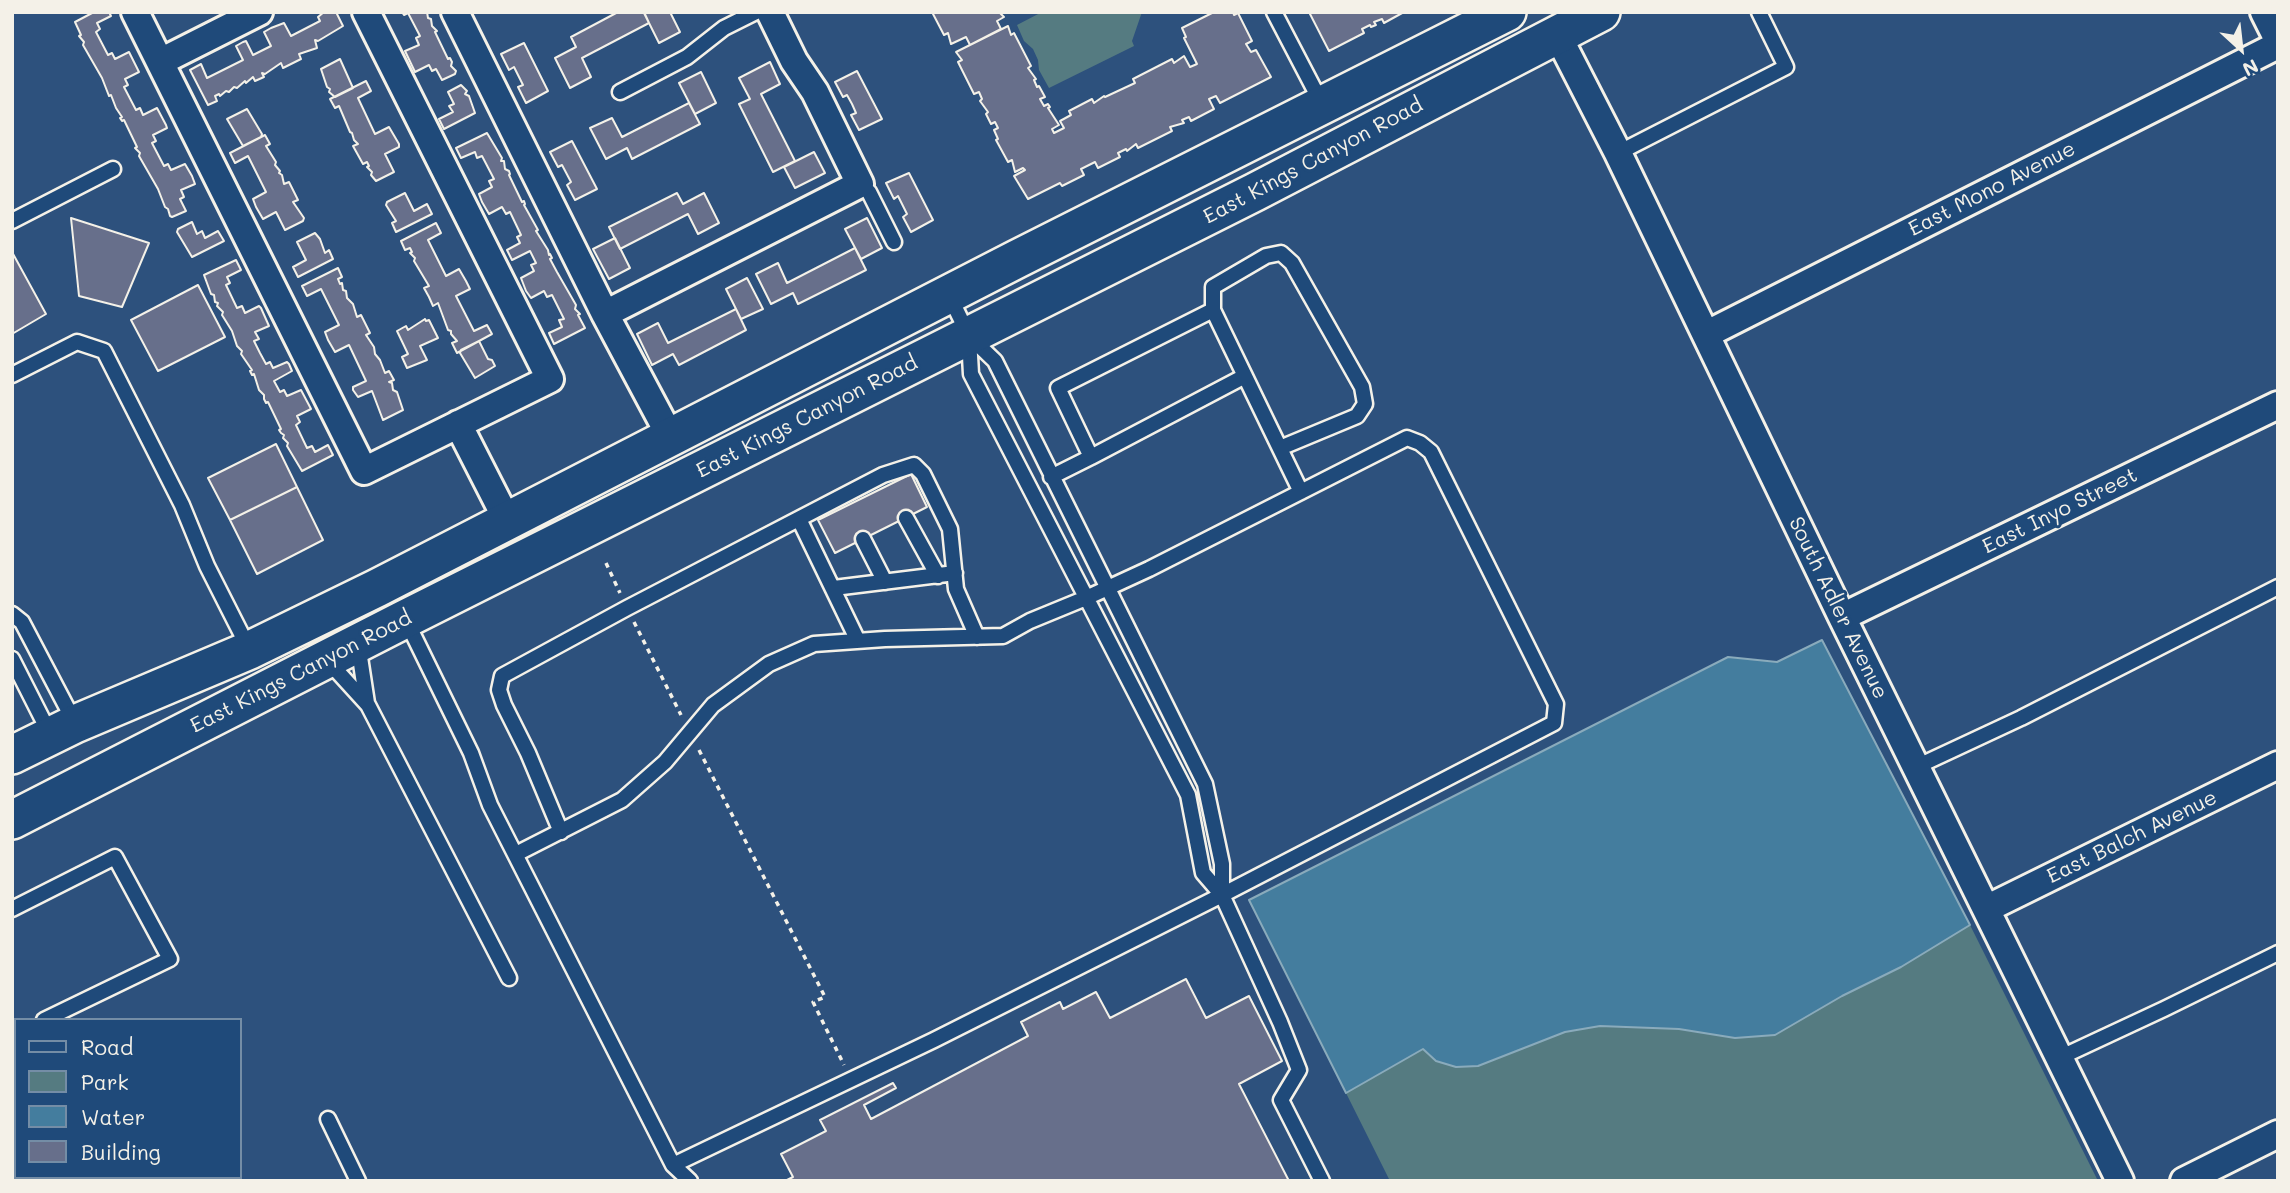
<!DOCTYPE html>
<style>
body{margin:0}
#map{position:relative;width:2290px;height:1193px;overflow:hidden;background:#2d517d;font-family:Mali,sans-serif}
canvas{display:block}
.frame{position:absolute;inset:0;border:14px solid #f4f1e8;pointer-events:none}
.legend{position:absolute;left:14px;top:1018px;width:228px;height:161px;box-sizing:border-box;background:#1f4a7a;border:2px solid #748da6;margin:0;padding:9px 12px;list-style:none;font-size:21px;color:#f4f1e8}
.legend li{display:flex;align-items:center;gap:14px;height:35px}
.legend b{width:35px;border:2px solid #748da6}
.north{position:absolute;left:2206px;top:14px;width:70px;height:70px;-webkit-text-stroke:5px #1f4a7a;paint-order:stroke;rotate:153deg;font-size:19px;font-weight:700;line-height:28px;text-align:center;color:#f4f1e8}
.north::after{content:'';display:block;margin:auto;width:24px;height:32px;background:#f4f1e8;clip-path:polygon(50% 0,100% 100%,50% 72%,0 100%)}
</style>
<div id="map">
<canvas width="2290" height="1193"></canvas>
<div class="frame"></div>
<ul class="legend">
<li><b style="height:9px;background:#1f4a7a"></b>Road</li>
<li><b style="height:19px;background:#557b81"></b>Park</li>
<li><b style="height:19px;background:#447d9e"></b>Water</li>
<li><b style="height:19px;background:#676f8b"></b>Building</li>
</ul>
<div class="north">N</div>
</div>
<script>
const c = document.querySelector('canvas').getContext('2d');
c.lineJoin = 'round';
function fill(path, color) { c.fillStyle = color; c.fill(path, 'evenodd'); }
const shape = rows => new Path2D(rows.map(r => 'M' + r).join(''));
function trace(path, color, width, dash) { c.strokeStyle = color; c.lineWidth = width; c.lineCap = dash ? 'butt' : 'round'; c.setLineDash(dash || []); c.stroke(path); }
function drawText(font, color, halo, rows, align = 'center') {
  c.font = font + ' Mali,sans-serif'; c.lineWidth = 6; c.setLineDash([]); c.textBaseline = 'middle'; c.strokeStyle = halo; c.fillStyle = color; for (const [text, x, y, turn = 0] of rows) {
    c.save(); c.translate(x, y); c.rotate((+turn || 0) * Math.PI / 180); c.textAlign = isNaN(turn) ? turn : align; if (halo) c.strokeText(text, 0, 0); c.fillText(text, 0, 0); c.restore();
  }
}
fill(shape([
 [1042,12,1142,12,1132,41,1134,46,1049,88,1039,70,1038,60,1033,49,1024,41,1017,25],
 [1970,925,2098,1181,1390,1181,1346,1093,1423,1049,1436,1061,1456,1067,1478,1066,1565,1031,1600,1026,1679,1029,1735,1038,1775,1035,1842,996,1901,967]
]), '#557b81');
const water = shape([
 [1822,640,1970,925,1901,967,1842,996,1775,1035,1735,1038,1679,1029,1600,1026,1565,1032,1478,1066,1456,1067,1436,1061,1423,1049,1346,1093,1249,900,1728,657,1777,662,1822,640]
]);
fill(water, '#447d9e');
trace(water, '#8aabbc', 2);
const building = shape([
 [94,12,109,12,111,16,97,23,100,29,96,32,108,55,112,53,115,59,129,52,139,72,125,79,128,85,124,87,136,110,140,108,143,115,157,108,166,125,167,128,153,135,156,141,152,143,164,166,168,164,171,170,185,164,192,176,195,184,181,190,184,197,180,199,186,211,172,217,170,216,168,209,165,207,158,189,139,156,140,153,135,148,137,147,124,120,122,121,120,118,122,117,116,108,111,95,109,96,102,78,83,45,84,42,79,36,81,35,75,22,94,12],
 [324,12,336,12,343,26,318,41,315,40,317,48,299,54,301,59,283,68,281,63,265,74,262,73,264,77,255,81,253,77,246,83,245,81,237,88,234,87,229,92,226,91,220,96,219,94,215,96,217,101,208,105,190,70,201,64,207,78,243,60,236,46,243,42,246,41,253,55,271,46,264,32,271,28,284,23,291,36,320,21,318,17,324,12],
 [402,12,427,12,428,18,431,19,432,26,437,31,435,32,448,59,450,58,452,62,451,66,456,71,455,74,442,80,436,69,432,71,429,65,415,72,405,51,419,45,416,38,420,36,408,13,404,15,402,12],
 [618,12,644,12,649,23,582,58,591,77,570,88,555,58,576,47,571,37,618,12],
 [670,12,680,32,659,43,644,13,670,12],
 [932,12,999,12,1004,17,997,21,1001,29,970,45,966,37,951,44,948,33,944,35,932,12],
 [1214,12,1233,12,1234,15,1238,13,1252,41,1246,44,1251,52,1256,50,1271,77,1220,103,1216,96,1209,99,1214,109,1191,121,1189,117,1182,120,1184,123,1170,127,1172,131,1138,148,1136,144,1127,151,1126,149,1118,153,1120,157,1098,168,1095,162,1081,169,1084,175,1062,186,1060,183,1028,199,1014,176,1025,170,1023,168,1015,172,1012,160,1008,162,996,140,998,139,994,130,998,128,995,122,991,124,986,114,988,112,980,101,982,99,979,92,974,94,958,62,962,60,956,52,1008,26,1011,35,1014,33,1031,66,1028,68,1036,79,1034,80,1037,87,1039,86,1045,97,1040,99,1044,106,1048,104,1050,107,1048,108,1059,125,1052,129,1054,133,1064,128,1060,121,1071,115,1069,111,1092,99,1094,103,1104,96,1105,97,1135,83,1133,79,1172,59,1174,63,1184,56,1190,67,1197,64,1184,38,1186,37,1182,28,1214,12],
 [1309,12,1404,12,1384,23,1382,19,1374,22,1376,25,1371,27,1370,25,1362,29,1364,33,1329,51,1309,12],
 [524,43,548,91,526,103,518,87,523,85,514,67,509,70,501,54,524,43],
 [340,59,353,88,335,97,329,92,330,89,327,87,321,69,340,59],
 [770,62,780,84,761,94,795,161,773,172,739,104,750,99,739,78,770,62],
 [857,71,882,119,859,130,851,115,856,113,852,104,847,95,843,97,835,82,857,71],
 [701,72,716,103,695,114,679,83,701,72],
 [366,81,371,91,358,98,375,134,389,127,399,144,399,147,385,154,394,172,376,181,371,175,372,172,367,167,369,166,367,162,363,164,353,146,358,144,354,140,352,133,350,132,339,106,335,108,330,99,366,81],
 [461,85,467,91,465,94,469,96,475,113,444,129,439,119,453,112,449,106,454,104,448,92,461,85],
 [689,103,700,124,632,159,627,148,606,159,590,128,612,118,622,137,689,103],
 [247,109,262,134,261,137,243,146,227,119,247,109],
 [487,133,502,158,501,161,504,161,505,169,509,171,510,174,509,175,522,202,524,201,525,204,524,205,538,230,536,231,548,250,549,255,550,254,552,258,550,259,557,272,576,305,575,309,580,314,578,315,585,328,554,344,549,333,562,327,559,320,564,319,552,295,547,297,544,291,531,298,526,291,521,278,534,271,531,265,536,263,530,251,512,260,507,250,520,243,517,237,521,235,510,212,506,214,502,207,489,214,482,202,479,194,492,187,489,181,494,179,482,156,477,158,475,152,461,158,456,148,487,133],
 [265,135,270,144,266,146,276,162,275,165,280,171,279,173,282,175,284,184,289,182,298,200,293,202,304,218,303,221,285,230,276,212,263,219,256,207,253,199,266,192,248,156,235,163,230,153,265,135],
 [572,141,597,189,575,200,567,185,571,182,562,165,558,167,550,152,572,141],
 [814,152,825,173,795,188,784,167,814,152],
 [909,173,933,220,911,232,903,217,907,214,898,196,894,199,886,183,909,173],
 [405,193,414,211,427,204,432,214,396,232,392,223,396,221,386,205,387,202,405,193],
 [677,193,683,204,704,193,719,223,698,234,688,214,620,249,609,227,677,193],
 [71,218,149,243,122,307,79,296,71,218],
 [867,218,882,248,861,259,845,229,867,218],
 [192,222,197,234,202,231,205,238,218,231,224,241,192,257,177,232,178,229,192,222],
 [436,223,441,233,428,240,446,276,459,269,466,281,470,289,456,296,474,331,487,325,492,334,457,353,452,343,457,341,451,334,451,331,448,330,438,303,433,306,429,297,424,288,429,286,414,261,415,258,410,253,412,252,410,248,405,250,401,241,436,223],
 [315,233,320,239,325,253,329,250,333,259,298,277,293,267,306,260,297,242,315,233],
 [615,238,630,268,609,279,593,249,615,238],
 [855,248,866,270,798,304,793,293,771,304,756,274,778,263,787,283,855,248],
 [12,252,46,314,12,334,12,252],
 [236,260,241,270,227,277,230,283,226,285,237,308,242,306,245,313,259,306,261,308,269,326,255,332,259,339,254,341,260,353,266,364,270,362,273,368,287,362,289,364,292,371,274,381,280,392,284,390,287,396,301,390,310,407,311,409,297,416,300,422,296,425,307,448,312,446,315,452,328,445,333,455,302,471,287,446,288,443,283,438,284,435,281,433,279,430,281,429,268,402,266,403,264,399,264,395,259,390,254,374,252,375,250,371,252,370,241,354,242,351,237,346,232,331,222,315,223,312,217,306,218,303,215,302,214,295,211,294,204,275,236,260],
 [338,268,342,277,338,279,340,284,342,283,343,290,346,291,347,298,353,304,357,317,361,315,370,333,366,335,374,347,375,354,380,360,385,373,389,371,394,380,389,382,392,383,393,390,397,392,403,410,383,420,372,391,358,397,353,390,353,387,366,381,349,345,335,352,328,340,325,332,339,325,321,289,307,296,302,286,338,268],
 [747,278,763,309,741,319,726,289,747,278],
 [198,285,225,337,158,371,131,320,198,285],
 [736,309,746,330,679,365,673,354,652,365,637,334,658,323,668,343,736,309],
 [425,319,426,321,429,320,438,338,420,346,427,360,407,368,402,357,408,354,397,331,406,326,408,330,425,319],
 [479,341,488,359,492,360,495,366,475,378,460,353,461,350,479,341],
 [276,444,297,487,230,520,208,478,276,444],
 [911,474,927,507,835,553,818,520,911,474],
 [297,487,323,540,257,574,230,520,297,487],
 [1186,979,1206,1018,1249,996,1282,1061,1239,1084,1289,1181,785,1181,793,1177,781,1154,826,1131,820,1120,893,1083,896,1088,864,1105,871,1119,1028,1036,1021,1022,1060,1002,1063,1009,1096,992,1110,1018,1186,979]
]);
fill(building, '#676f8b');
trace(building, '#f4f1e8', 2);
const service = shape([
 [1274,12,1322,104],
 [620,92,687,57,724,28,756,12],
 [1618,153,1786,67,1759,12],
 [860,184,869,192,894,242],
 [12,221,113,169],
 [949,295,969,336,995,361,1205,784,1222,864,1222,895],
 [1213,310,1213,287,1266,256,1281,253,1292,263,1362,387,1365,404,1357,416,1280,448],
 [969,338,971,374,1188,795,1203,873,1222,895,1280,1022,1299,1070,1281,1100,1322,1181],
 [12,375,77,342,104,351,182,505,207,566,249,649],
 [1091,457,1245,376],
 [1051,477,1091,457,1058,388,1213,310,1301,492],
 [906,518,938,576],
 [799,519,858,641],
 [863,539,885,582],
 [834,588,955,573],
 [12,614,22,622,75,723],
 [406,620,471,753,490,805,673,1165,690,1181],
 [358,644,367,703],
 [12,659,51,736],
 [327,660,368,705,509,978],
 [1916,767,2021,718,2278,587],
 [561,832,528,753,504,705,499,690,502,676,627,608,883,475,914,465,923,474,950,529,956,589,977,637],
 [516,854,622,800,665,762,713,705,769,664,814,644,885,639,1003,636,1030,621,1086,598,1149,569,1407,438,1420,443,1431,452,1556,704,1554,723,1222,895,934,1040,673,1165],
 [12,909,115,857,170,959,44,1020],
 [12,1035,16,1033],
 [2059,1058,2164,1009,2278,953],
 [328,1119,358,1181]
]);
const minor = shape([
 [135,12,364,471,550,379,366,12],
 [455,12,605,314,670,436],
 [2264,12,2278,40],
 [1557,34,1618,153,1842,617,2120,1181],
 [160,62,259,12],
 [605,314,860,184,815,92,794,61,770,12],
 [1707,334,2278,45],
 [458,424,508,522],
 [1842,617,2278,405],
 [1986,909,2278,765],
 [2184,1181,2278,1134]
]);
const secondary = shape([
 [12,755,75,724,250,650,377,588,1017,259,1507,12],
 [12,820,405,619,1255,192,1601,12]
]);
trace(service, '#f4f1e8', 19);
trace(minor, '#f4f1e8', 32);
trace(secondary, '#f4f1e8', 42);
trace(shape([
 [606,563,620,593],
 [634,622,681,715],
 [699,750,825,997,813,1002,844,1065]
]), '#f4f1e8', 3.5, [5, 5]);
trace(service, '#1f4a7a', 14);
trace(minor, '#1f4a7a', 26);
trace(secondary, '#1f4a7a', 37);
drawText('21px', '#f4f1e8', '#1f4a7a', [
 ["East Kings Canyon Road",1313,161,-28],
 ["East Mono Avenue",1992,189,-27],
 ["East Kings Canyon Road",807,417,-27],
 ["East Inyo Street",2060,511,-26],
 ["South Adler Avenue",1838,608,64],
 ["East Kings Canyon Road",301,672,-27],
 ["East Balch Avenue",2132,837,-26]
]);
</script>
